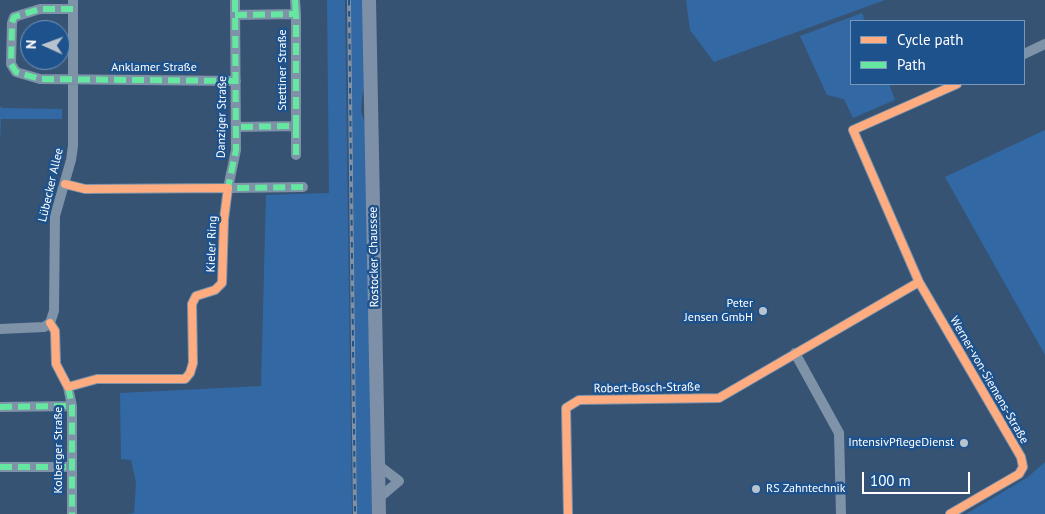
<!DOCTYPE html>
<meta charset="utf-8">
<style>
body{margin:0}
#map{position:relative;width:1045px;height:514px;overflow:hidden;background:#375374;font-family:"PT Sans",sans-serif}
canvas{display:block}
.legend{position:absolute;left:850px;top:20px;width:175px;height:65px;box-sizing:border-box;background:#1e528d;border:1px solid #7897bb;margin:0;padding:6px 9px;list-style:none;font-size:15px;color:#fff}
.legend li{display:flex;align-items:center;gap:10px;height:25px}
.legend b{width:25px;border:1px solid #7897bb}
.north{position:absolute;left:20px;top:20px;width:50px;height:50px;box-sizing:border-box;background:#1e528d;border:1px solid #7897bb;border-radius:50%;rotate:272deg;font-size:14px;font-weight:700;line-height:20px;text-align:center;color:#fff}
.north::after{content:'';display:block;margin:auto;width:18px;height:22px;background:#b9c3ce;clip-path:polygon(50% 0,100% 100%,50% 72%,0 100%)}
.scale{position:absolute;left:862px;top:472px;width:108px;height:22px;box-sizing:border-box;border:2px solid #fff;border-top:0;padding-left:6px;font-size:15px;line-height:18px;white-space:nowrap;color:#fff;-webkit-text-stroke:4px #1e528d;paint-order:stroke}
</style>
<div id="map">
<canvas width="1045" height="514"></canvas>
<ul class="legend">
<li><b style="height:6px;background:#ffac80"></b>Cycle path</li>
<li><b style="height:6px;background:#66e7a1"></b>Path</li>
</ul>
<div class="north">N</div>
<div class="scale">100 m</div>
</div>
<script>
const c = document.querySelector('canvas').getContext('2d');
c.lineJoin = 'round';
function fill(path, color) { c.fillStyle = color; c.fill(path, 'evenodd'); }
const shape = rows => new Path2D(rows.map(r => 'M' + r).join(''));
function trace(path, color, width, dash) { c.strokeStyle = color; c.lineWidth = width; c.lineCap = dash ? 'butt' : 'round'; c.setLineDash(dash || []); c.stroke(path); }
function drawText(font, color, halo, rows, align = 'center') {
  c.font = font + ' "PT Sans",sans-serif'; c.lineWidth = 5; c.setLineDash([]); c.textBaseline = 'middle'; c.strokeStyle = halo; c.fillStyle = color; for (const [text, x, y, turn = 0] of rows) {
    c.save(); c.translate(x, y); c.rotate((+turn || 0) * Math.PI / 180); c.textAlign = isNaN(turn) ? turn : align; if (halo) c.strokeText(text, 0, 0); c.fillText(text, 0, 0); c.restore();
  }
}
fill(shape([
 [327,0,345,0,352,514,127,514,134,513,136,483,131,460,121,459,120,393,261,386,266,195,329,193],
 [351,0,365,0,366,79,362,97,361,112,367,128,372,514,357,514],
 [686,0,885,0,714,62,690,30],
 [862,13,865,21,851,21,851,84,889,84,895,100,853,118,844,99,827,95,800,36],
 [0,106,2,108,62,109,62,119,1,119,0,142],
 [1045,130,1045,355,945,177],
 [1045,462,1045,514,966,514,1028,477]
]), '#3269a4');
trace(shape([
 [235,0,236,150,228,188,303,187],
 [295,0,296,14],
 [73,9,40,9,14,17,12,23,11,64,16,72,40,79,236,81],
 [235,15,296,14,296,126,236,127],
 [1024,54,1045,44],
 [296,126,296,155],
 [50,323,55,331,56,364,68,387,97,379,185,379,190,373,193,363,192,304,196,296,215,290,222,283,224,219,228,188,85,189,65,184],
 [0,329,44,327,50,323,54,311,55,216,71,160,73,146,73,0],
 [795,353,839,433,841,514],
 [68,387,72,406,72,514],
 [0,407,72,406],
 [378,465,399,481,379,498],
 [0,467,72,467],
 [568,514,566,408,579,400,719,398,919,282],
 [950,514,1019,474,1023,467,1021,457,919,282,853,130,957,84]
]), '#7e93a8', 10);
trace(shape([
 [369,0,379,514]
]), '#7e90a7', 14);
const rail = shape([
 [349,0,355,514]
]);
trace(rail, '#7f92a7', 4);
trace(rail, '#1e528d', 2, [5.5]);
trace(shape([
 [235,0,236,150,228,188,303,187],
 [295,0,296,14],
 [73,9,40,9,14,17,12,23,11,64,16,72,40,79,236,81],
 [235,15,296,14,296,126,236,127],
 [296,126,296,155],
 [68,387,72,406,72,514],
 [0,407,72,406],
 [0,467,72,467]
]), '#66e7a1', 6, [12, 6]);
trace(shape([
 [50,323,55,331,56,364,68,387,97,379,185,379,190,373,193,363,192,304,196,296,215,290,222,283,224,219,228,188,85,189,65,184],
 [568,514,566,408,579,400,719,398,919,282],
 [950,514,1019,474,1023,467,1021,457,919,282,853,130,957,84]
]), '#ffac80', 8);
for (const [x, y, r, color] of [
 [763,311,5,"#b9c3ce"],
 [964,443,5,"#b9c3ce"],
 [756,489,5,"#b9c3ce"]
]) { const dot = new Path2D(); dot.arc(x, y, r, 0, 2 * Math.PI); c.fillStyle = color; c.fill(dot); trace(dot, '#1e528d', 2); }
drawText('12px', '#fff', '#1e528d', [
 ["Anklamer Straße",154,68],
 ["Stettiner Straße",283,70,-90],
 ["Danziger Straße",222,117,-89],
 ["Lübecker Allee",51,185,-77],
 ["Kieler Ring",212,244,-88],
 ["Rostocker Chaussee",374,257,-91],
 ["Werner-von-Siemens-Straße",989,380,60],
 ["Robert-Bosch-Straße",647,388,-1],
 ["Kolberger Straße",59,450,-90]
]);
drawText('12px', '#fff', '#1e528d', [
 ["Peter",753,304],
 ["Jensen GmbH",753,318],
 ["IntensivPflegeDienst",954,443],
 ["RS Zahntechnik",766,489,"left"]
], 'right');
</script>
